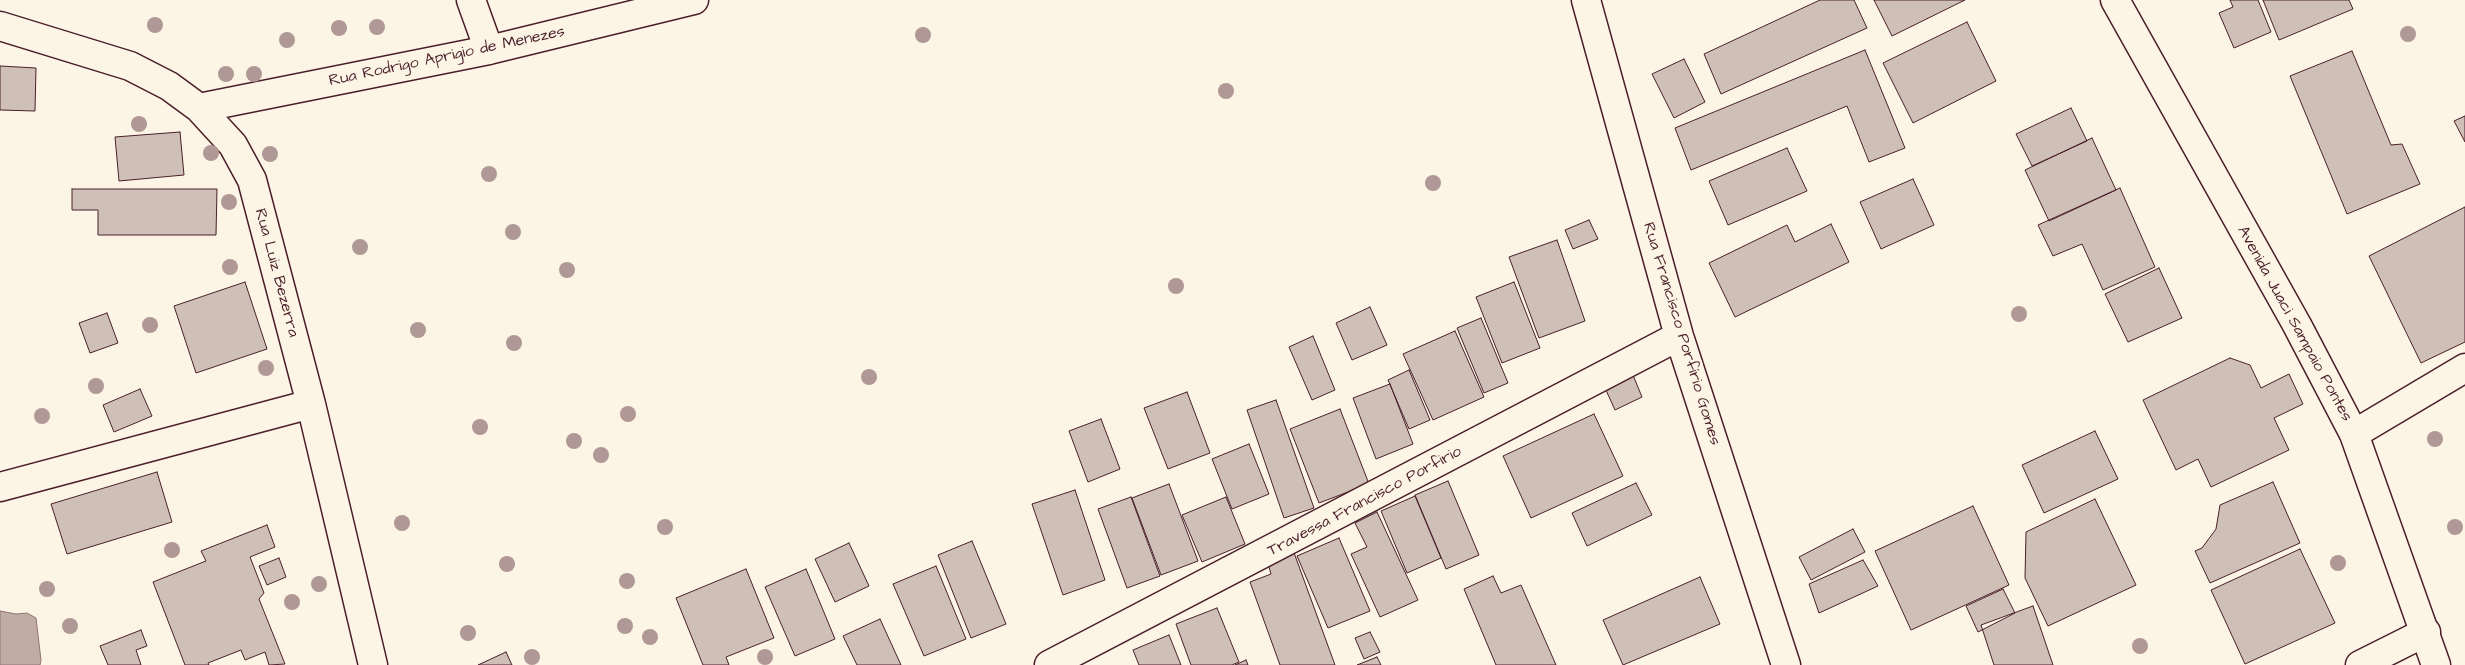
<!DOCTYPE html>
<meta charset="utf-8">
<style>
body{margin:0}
canvas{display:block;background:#fcf5e5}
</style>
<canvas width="2465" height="665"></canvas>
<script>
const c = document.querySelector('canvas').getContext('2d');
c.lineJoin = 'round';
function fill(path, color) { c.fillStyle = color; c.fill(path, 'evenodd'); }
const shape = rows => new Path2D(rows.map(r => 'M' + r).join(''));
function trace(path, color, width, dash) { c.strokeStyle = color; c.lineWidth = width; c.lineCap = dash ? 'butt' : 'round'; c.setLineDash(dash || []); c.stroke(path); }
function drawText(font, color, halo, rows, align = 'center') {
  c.font = font + ' "Architects Daughter",sans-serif'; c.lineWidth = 5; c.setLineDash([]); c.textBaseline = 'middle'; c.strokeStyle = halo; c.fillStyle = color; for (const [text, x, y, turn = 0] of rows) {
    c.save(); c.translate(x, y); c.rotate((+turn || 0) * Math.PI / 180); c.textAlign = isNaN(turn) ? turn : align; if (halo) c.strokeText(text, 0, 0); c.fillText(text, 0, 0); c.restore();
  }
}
const water = shape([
 [0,611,16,614,27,613,36,618,41,660,40,665,0,665,0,611]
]);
fill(water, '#c0aca5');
trace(water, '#917474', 1);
const building = shape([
 [1820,0,1854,0,1867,28,1721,94,1704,54,1820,0],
 [1874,0,1965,0,1892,36,1874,0],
 [2230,0,2258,0,2271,32,2234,48,2219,13,2233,7,2230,0],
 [2263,0,2349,0,2353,9,2279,40,2263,0],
 [1967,22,1996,81,1913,123,1883,63,1967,22],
 [1865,50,1905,148,1869,162,1847,106,1691,170,1675,128,1865,50],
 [2352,51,2391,145,2402,144,2420,184,2347,214,2290,76,2352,51],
 [1684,59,1705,102,1674,118,1652,74,1684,59],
 [0,66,36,68,35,111,0,110,0,66],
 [2071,108,2087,141,2032,166,2016,134,2071,108],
 [2465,116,2465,142,2454,121,2465,116],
 [180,132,184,175,119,181,115,137,180,132],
 [2092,138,2116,190,2049,221,2025,170,2092,138],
 [1787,148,1807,191,1728,225,1709,181,1787,148],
 [1913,179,1934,225,1881,249,1860,202,1913,179],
 [2120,188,2155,267,2103,290,2082,244,2053,256,2038,225,2120,188],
 [72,189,217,189,216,235,98,235,98,210,72,210,72,189],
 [2465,207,2465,342,2421,363,2369,256,2465,207],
 [1589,220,1598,239,1573,249,1565,230,1589,220],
 [1831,224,1849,262,1735,317,1709,263,1787,225,1795,242,1831,224],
 [1557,240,1585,321,1539,338,1509,257,1557,240],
 [2159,268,2182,318,2128,342,2105,294,2159,268],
 [245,282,267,349,196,373,174,306,245,282],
 [1514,282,1540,348,1502,363,1476,297,1514,282],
 [1370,307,1387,345,1352,360,1336,323,1370,307],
 [107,313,118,343,90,353,79,323,107,313],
 [1481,318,1508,383,1484,393,1457,328,1481,318],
 [1455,331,1484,397,1433,420,1403,354,1455,331],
 [1313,336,1335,390,1312,400,1289,347,1313,336],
 [2230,358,2250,365,2261,388,2289,374,2303,404,2274,418,2289,450,2211,487,2198,459,2176,470,2143,400,2230,358],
 [1409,370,1430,420,1409,429,1388,380,1409,370],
 [1633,375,1642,397,1615,410,1605,388,1633,375],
 [1390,384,1413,444,1376,459,1353,398,1390,384],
 [140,389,152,416,114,432,103,405,140,389],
 [1187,392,1210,453,1168,469,1144,408,1187,392],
 [1276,400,1314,508,1284,518,1247,410,1276,400],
 [1340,409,1369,484,1319,503,1290,429,1340,409],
 [1594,414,1623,476,1531,518,1503,456,1594,414],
 [1101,419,1120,469,1088,482,1069,431,1101,419],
 [2095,431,2118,479,2044,513,2022,465,2095,431],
 [1249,444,1269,494,1232,509,1212,459,1249,444],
 [157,472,172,522,67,554,51,504,157,472],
 [1448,481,1479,555,1446,569,1415,495,1448,481],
 [2273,482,2300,543,2210,583,2195,551,2202,548,2216,529,2220,505,2273,482],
 [1636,483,1652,515,1587,546,1572,513,1636,483],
 [1169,484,1198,561,1161,575,1132,498,1169,484],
 [1075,490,1105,580,1063,595,1032,504,1075,490],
 [1415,496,1441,558,1407,573,1381,511,1415,496],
 [1131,497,1160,576,1127,588,1098,509,1131,497],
 [1226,497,1245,544,1202,562,1182,515,1226,497],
 [2095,499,2136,585,2048,626,2025,578,2026,532,2095,499],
 [1973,506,2009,585,1911,630,1875,551,1973,506],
 [1377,512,1418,600,1380,617,1351,554,1367,547,1355,523,1377,512],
 [267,525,275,547,250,557,264,593,259,599,285,664,269,665,265,652,245,660,241,650,208,663,209,665,185,665,153,582,206,561,201,551,267,525],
 [1853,529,1865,552,1811,580,1799,557,1853,529],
 [1339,538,1370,611,1328,628,1297,556,1339,538],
 [972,541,1006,624,971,638,938,555,972,541],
 [849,543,869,586,835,602,815,559,849,543],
 [2300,549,2335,623,2245,664,2211,590,2300,549],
 [1293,550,1335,665,1280,665,1250,582,1271,574,1267,560,1293,550],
 [279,558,286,577,267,585,259,566,279,558],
 [1863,560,1878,586,1819,613,1809,584,1863,560],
 [936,566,966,639,924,656,893,584,936,566],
 [746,569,774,638,726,657,729,665,703,665,676,598,746,569],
 [806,569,835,639,795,656,765,587,806,569],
 [1493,576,1501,593,1521,585,1556,665,1496,665,1464,589,1493,576],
 [1700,577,1720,624,1623,665,1603,620,1700,577],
 [2003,589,2015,613,1978,632,1966,606,2003,589],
 [2033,606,2053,665,1994,665,1981,625,2033,606],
 [1217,608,1239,662,1232,665,1191,665,1176,624,1217,608],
 [880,619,901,665,857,665,843,636,880,619],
 [141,630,147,646,136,650,141,665,108,665,100,646,141,630],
 [1370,632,1380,652,1364,659,1355,638,1370,632],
 [1169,635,1181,665,1139,665,1133,650,1169,635],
 [506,652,512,665,478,665,506,652],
 [1377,657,1381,665,1357,665,1377,657],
 [1246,660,1248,665,1235,665,1246,660]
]);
fill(building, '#cfc0b7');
trace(building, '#4a1f2b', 1);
const minor = shape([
 [471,0,489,50],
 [1586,0,1679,336,1786,665],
 [0,26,130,66,169,86,199,108,233,145,252,180,311,404,373,665],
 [199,108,489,50,694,0],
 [2354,434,2465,368],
 [0,487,311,404],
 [1049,665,1679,336],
 [2360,665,2426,632]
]);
const major = shape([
 [2115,0,2297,325,2354,434,2436,665]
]);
trace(minor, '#4a1f2b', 31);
trace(major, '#4a1f2b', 31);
trace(minor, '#fcf5e5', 28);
trace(major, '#fcf5e5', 28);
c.fillStyle = '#af9895';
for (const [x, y] of [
 [155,25],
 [377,27],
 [339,28],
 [2408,34],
 [923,35],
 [287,40],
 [226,74],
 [254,74],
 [1226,91],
 [139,124],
 [211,153],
 [270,154],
 [489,174],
 [1433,183],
 [229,202],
 [513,232],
 [360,247],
 [230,267],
 [567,270],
 [1176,286],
 [2019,314],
 [150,325],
 [418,330],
 [514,343],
 [266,368],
 [869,377],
 [96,386],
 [628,414],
 [42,416],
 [480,427],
 [2435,439],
 [574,441],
 [601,455],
 [402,523],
 [665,527],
 [2455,527],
 [172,550],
 [2338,563],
 [507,564],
 [627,581],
 [319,584],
 [47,589],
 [292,602],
 [70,626],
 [625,626],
 [468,633],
 [650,637],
 [2140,646],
 [532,657],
 [765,657]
]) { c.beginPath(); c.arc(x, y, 8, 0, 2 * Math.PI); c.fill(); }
drawText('16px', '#4a1f2b', '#fcf5e5', [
 ["Rua Rodrigo Aprigio de Menezes",447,57,-12],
 ["Rua Luiz Bezerra",276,273,75],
 ["Avenida Juaci Sampaio Pontes",2294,324,61],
 ["Rua Francisco Porfírio Gomes",1681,334,73],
 ["Travessa Francisco Porfirio",1365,502,-28]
]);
</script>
